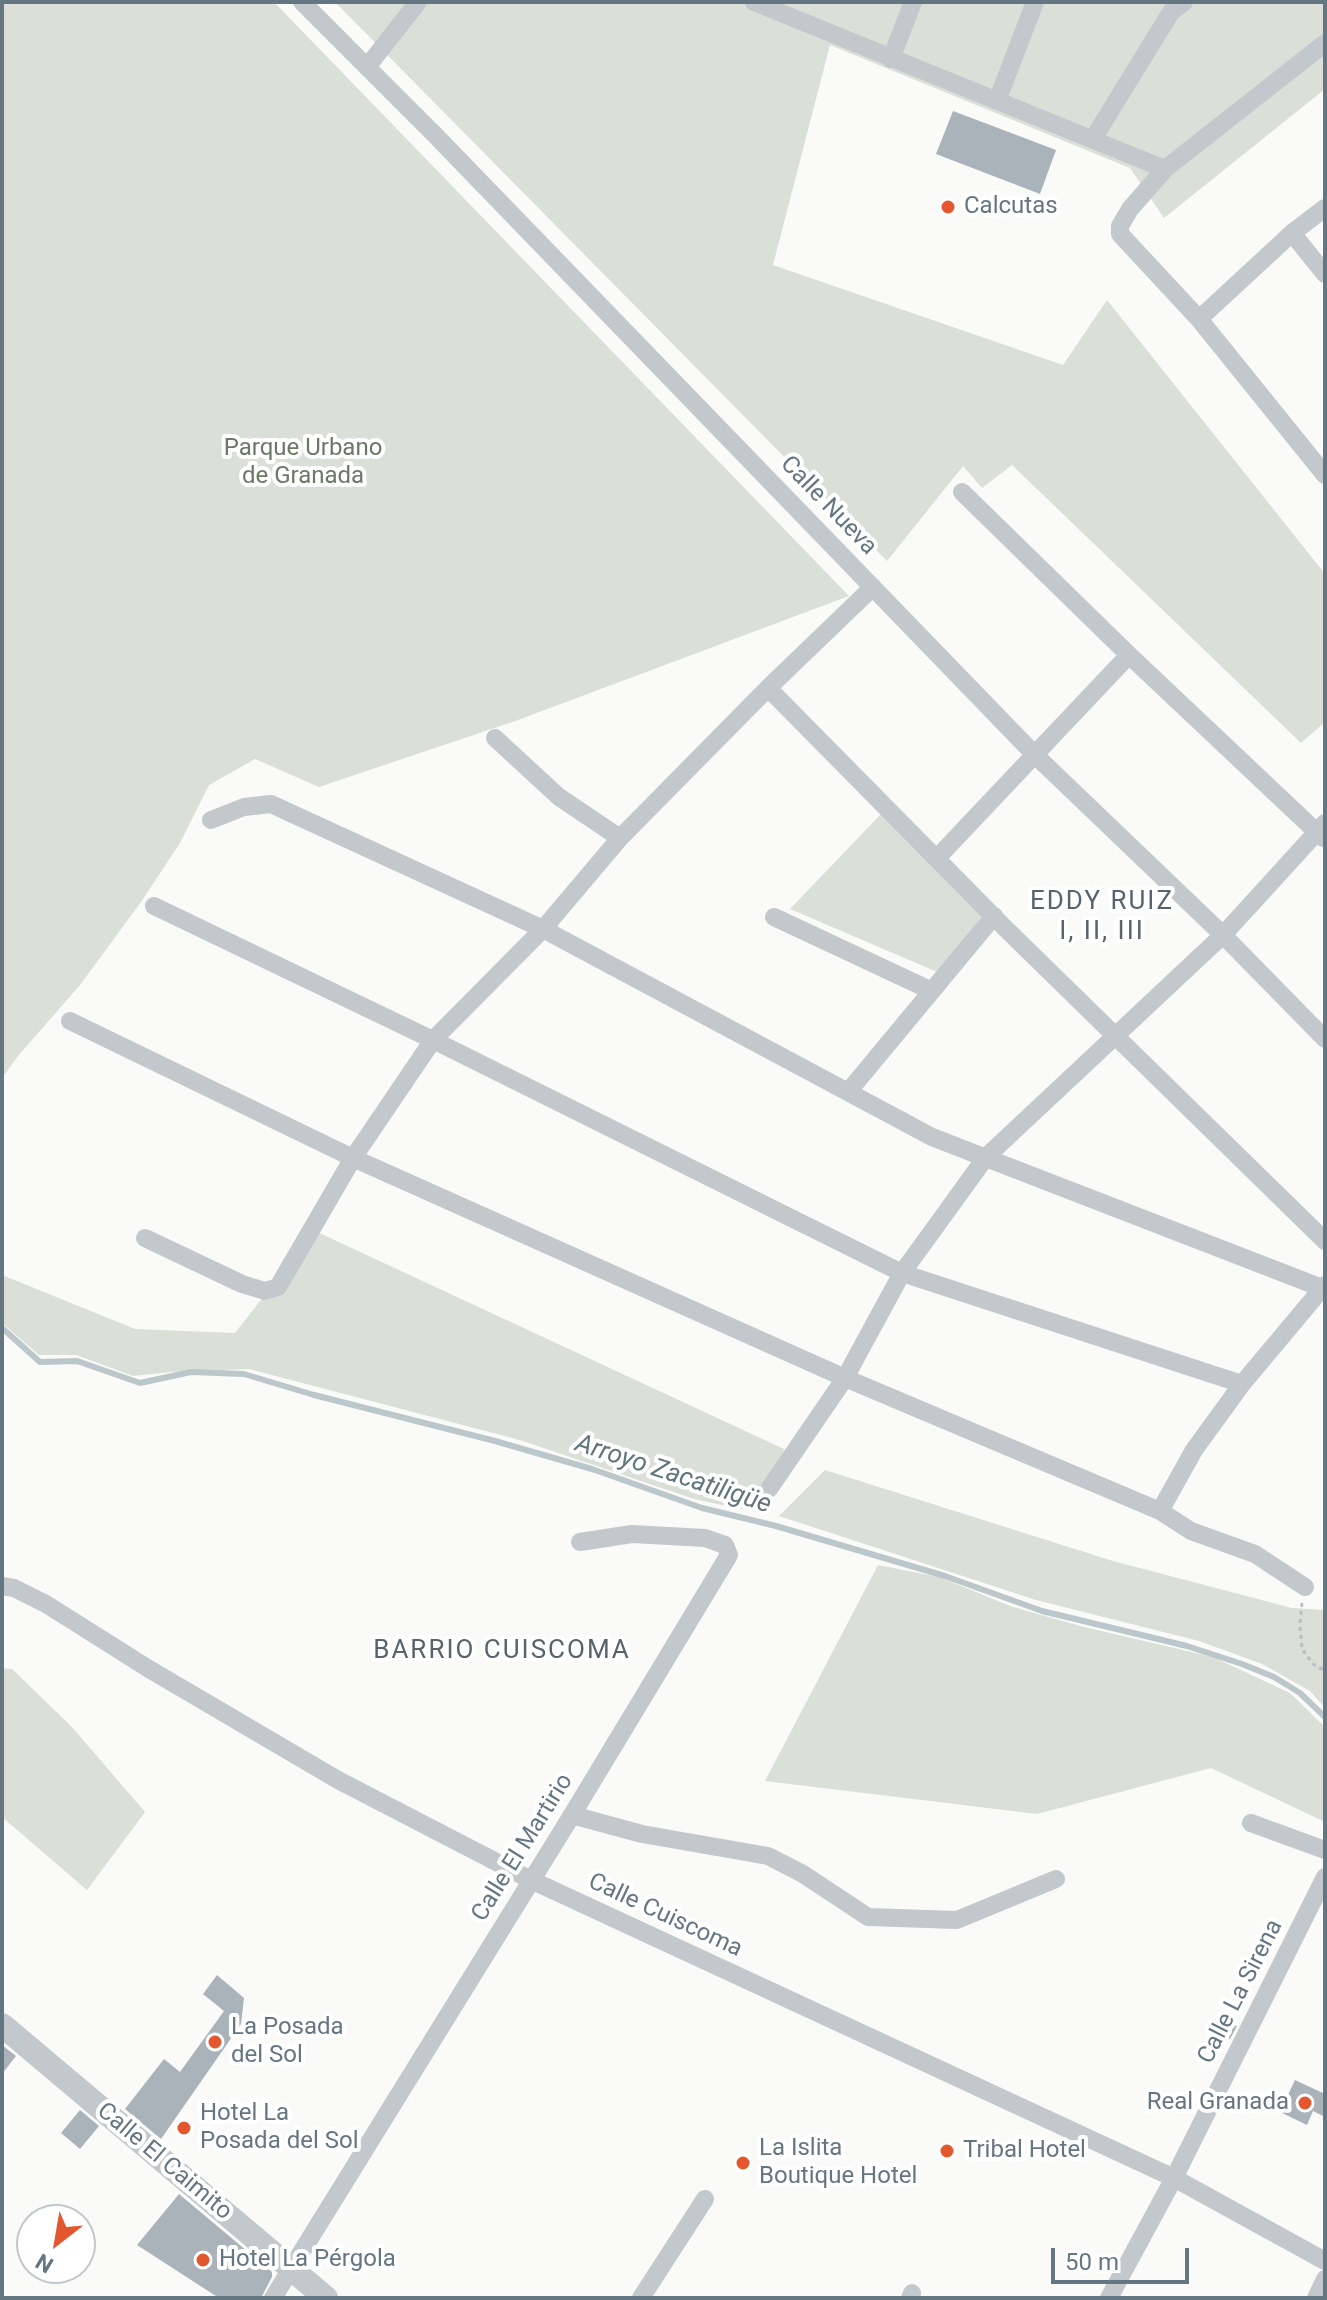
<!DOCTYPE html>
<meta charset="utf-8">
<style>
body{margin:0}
#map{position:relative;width:1327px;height:2300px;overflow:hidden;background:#fafaf8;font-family:Roboto,sans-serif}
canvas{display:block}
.frame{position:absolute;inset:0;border:4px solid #657683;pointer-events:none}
.north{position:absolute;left:16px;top:2204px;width:80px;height:80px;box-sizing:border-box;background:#fff;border:2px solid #c1c8cd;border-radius:50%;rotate:211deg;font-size:22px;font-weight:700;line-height:32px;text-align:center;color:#657683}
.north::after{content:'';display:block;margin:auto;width:28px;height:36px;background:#e4572e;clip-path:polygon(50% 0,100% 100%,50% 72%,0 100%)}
.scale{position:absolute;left:1051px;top:2248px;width:138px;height:36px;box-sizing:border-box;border:4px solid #657683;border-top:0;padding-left:10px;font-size:24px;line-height:28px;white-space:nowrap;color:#657683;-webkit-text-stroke:6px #fff;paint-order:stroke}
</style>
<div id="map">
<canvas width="1327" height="2300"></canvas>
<div class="frame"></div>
<div class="north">N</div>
<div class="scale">50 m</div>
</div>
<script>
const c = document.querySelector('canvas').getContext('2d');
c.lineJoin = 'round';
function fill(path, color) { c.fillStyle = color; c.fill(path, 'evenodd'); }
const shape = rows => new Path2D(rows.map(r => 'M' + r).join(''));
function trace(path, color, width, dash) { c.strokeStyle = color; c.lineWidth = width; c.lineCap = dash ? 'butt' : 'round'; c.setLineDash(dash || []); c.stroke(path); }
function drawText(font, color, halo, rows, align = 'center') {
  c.font = font + ' Roboto,sans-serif'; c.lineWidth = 8; c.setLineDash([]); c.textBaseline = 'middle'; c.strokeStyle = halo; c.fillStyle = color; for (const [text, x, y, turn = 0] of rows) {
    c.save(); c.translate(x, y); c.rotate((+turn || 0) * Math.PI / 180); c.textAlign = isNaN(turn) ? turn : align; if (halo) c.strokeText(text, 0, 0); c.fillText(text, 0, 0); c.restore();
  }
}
fill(shape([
 [2,2,274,2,849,596,518,720,319,787,255,759,209,785,180,843,141,902,80,985,18,1056,2,1078],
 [335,2,1325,2,1325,89,1164,218,1130,168,830,45,773,265,1063,365,1107,300,1325,574,1325,722,1301,743,1012,465,982,488,963,466,887,561],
 [881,814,982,916,937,972,790,909],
 [315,1231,784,1449,764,1514,694,1499,520,1440,249,1369,172,1372,133,1376,76,1355,39,1355,2,1323,2,1275,135,1329,235,1333],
 [825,1470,1113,1561,1292,1608,1325,1610,1325,1708,1310,1691,1262,1664,1199,1641,1036,1600,779,1516],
 [878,1565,939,1577,1013,1607,1084,1627,1213,1657,1290,1693,1325,1727,1325,1822,1211,1768,1037,1814,765,1781],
 [2,1668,12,1669,72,1727,145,1812,87,1890,2,1817]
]), '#dadfd7');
trace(shape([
 [2,1328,40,1362,77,1361,140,1383,191,1372,244,1374,314,1395,495,1441,592,1469,702,1508,776,1526,945,1576,1042,1611,1187,1646,1242,1664,1274,1677,1300,1693,1325,1717]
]), '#bbc7cb', 6);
fill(shape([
 [953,111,1056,150,1040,194,936,154],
 [217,1975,244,1998,241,2024,161,2139,125,2109,164,2059,180,2072,224,2011,203,1994],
 [1218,2015,1237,2026,1230,2039,1211,2028],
 [2,2045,16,2056,2,2074],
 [1295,2080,1325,2094,1325,2117,1313,2111,1307,2125,1280,2112],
 [80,2110,99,2126,80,2149,61,2133],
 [179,2194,272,2272,272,2277,261,2298,219,2298,137,2245]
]), '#aab3b9');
trace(shape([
 [1302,1603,1300,1625,1302,1649,1313,1664,1325,1671]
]), '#bbbfc2', 3, [4, 4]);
trace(shape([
 [302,2,436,136,1035,755,1223,935,1325,1039],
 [754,2,1165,169],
 [1325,43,1165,169,1130,209,1120,226,1120,234,1199,319,1325,475],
 [891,59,913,2],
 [367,67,418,2],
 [997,101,1035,2],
 [1093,139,1171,12,1184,2],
 [1292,233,1325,274],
 [1199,319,1292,233,1325,208],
 [962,492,1129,655,1323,838],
 [768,688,1004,927,1325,1241],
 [495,738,559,797,620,838],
 [211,820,244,807,271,804,543,929,932,1137,1322,1288],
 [937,858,1129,655],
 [154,906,433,1040,902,1273,1242,1384],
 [774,917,932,991],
 [70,1021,353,1158,845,1378,1160,1511,1191,1531,1255,1554,1305,1587],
 [848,1092,994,916],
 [145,1238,242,1284,265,1291,278,1287,353,1158,433,1040,543,929,620,838,768,688,873,587],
 [769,1489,845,1378,902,1273,986,1157,1223,935,1325,823],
 [1160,1511,1194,1450,1242,1384,1325,1285],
 [2,1586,14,1588,46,1604,149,1669,338,1780,531,1880,1174,2178,1325,2261],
 [572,1815,642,1834,768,1856,803,1874,868,1917,957,1920,1056,1879],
 [1251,1823,1325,1850],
 [273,2298,572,1815,729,1555,725,1545,705,1538,632,1534,580,1542],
 [641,2298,705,2199],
 [910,2298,912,2293],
 [1109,2298,1174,2178,1325,1877],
 [1316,2298,1325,2279]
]), '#c3c8cc', 18);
trace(shape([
 [2,2025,326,2298]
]), '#c3c8cc', 24);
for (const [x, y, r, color] of [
 [948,207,8,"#e4572e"],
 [215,2042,8,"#e4572e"],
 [1305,2103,8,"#e4572e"],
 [184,2128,8,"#e4572e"],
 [947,2151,8,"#e4572e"],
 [743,2163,8,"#e4572e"],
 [203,2260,8,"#e4572e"]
]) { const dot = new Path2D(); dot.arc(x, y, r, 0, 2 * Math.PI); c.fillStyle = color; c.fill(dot); trace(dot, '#fff', 3); }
drawText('24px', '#657683', '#fff', [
 ["Calcutas",964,207],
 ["La Posada",231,2028],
 ["del Sol",231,2056],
 ["Real Granada",1289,2103,"right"],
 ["Hotel La",200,2114],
 ["Posada del Sol",200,2142],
 ["La Islita",759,2149],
 ["Boutique Hotel",759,2177],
 ["Tribal Hotel",963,2151],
 ["Hotel La Pérgola",219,2260]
], 'left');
drawText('24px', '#687a64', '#fff', [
 ["Parque Urbano",303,449],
 ["de Granada",303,477]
]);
drawText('24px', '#657683', '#fff', [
 ["Calle Nueva",828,506,46],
 ["Calle El Martirio",523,1848,-58],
 ["Calle Cuiscoma",665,1916,25],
 ["Calle La Sirena",1241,1992,-63],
 ["Calle El Caimito",164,2162,40]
]);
c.letterSpacing = '2px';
drawText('26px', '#57646e', '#fff', [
 ["EDDY RUIZ",1102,902],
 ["I, II, III",1102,932],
 ["BARRIO CUISCOMA",502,1651]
]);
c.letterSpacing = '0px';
drawText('italic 26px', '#60757c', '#fff', [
 ["Arroyo Zacatiligüe",673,1475,18]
]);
</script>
